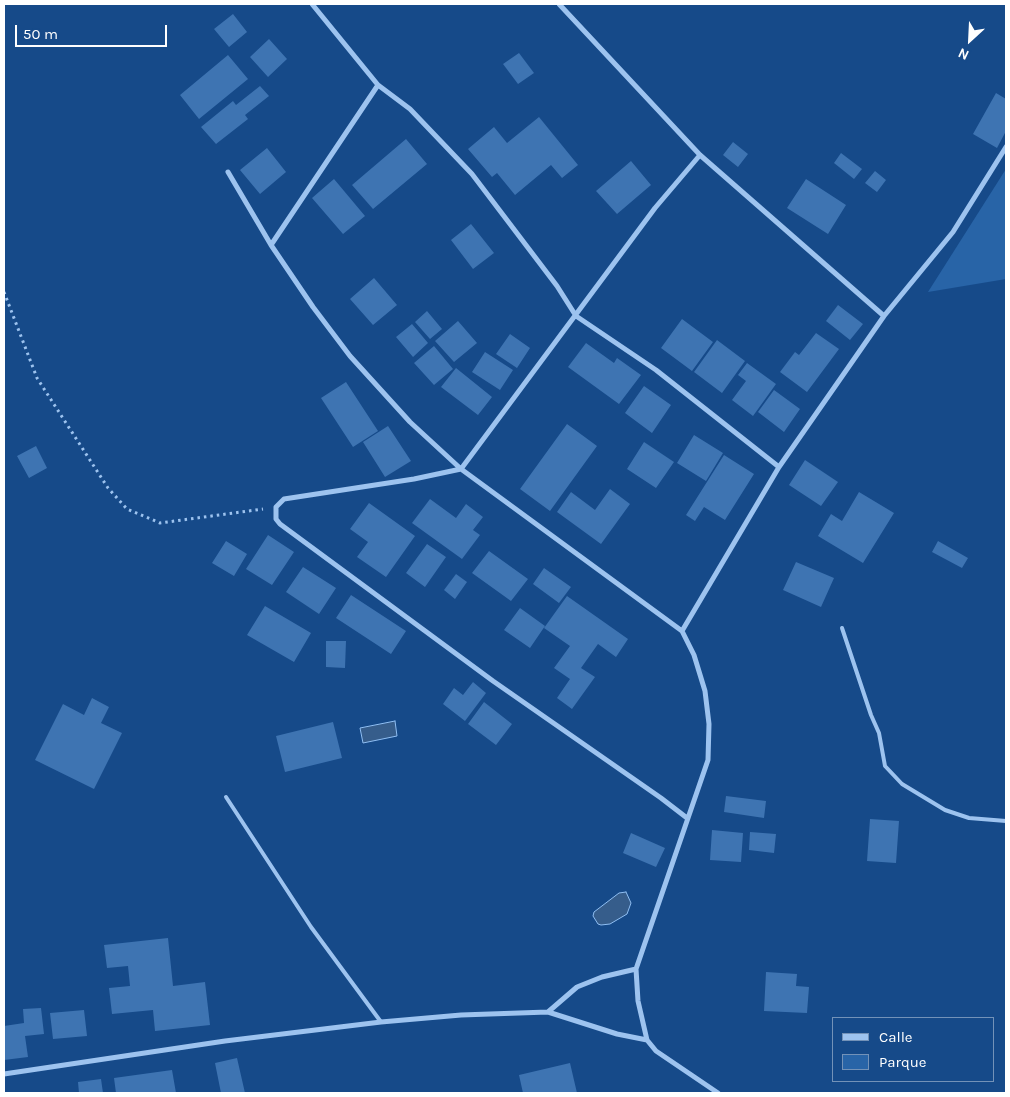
<!DOCTYPE html>
<style>
body{margin:0}
#map{position:relative;width:1010px;height:1097px;overflow:hidden;background:#164a89;font-family:Karla,sans-serif}
canvas{display:block}
.frame{position:absolute;inset:0;border:5px solid #fff;pointer-events:none}
.legend{position:absolute;left:832px;top:1017px;width:162px;height:65px;box-sizing:border-box;background:#164a89;border:1px solid #7392b8;margin:0;padding:6px 9px;list-style:none;font-size:15px;color:#fff}
.legend li{display:flex;align-items:center;gap:10px;height:25px}
.legend b{width:25px;border:1px solid #7392b8}
.north{position:absolute;left:945px;top:15px;width:50px;height:50px;-webkit-text-stroke:4px #164a89;paint-order:stroke;rotate:205deg;font-size:14px;font-weight:700;line-height:20px;text-align:center;color:#fff}
.north::after{content:'';display:block;margin:auto;width:18px;height:22px;background:#fff;clip-path:polygon(50% 0,100% 100%,50% 72%,0 100%)}
.scale{position:absolute;left:15px;top:25px;width:152px;height:22px;box-sizing:border-box;border:2px solid #fff;border-top:0;padding-left:6px;font-size:15px;line-height:18px;white-space:nowrap;color:#fff;-webkit-text-stroke:4px #164a89;paint-order:stroke}
</style>
<div id="map">
<canvas width="1010" height="1097"></canvas>
<div class="frame"></div>
<ul class="legend">
<li><b style="height:6px;background:#9dc3ef"></b>Calle</li>
<li><b style="height:14px;background:#2864a7"></b>Parque</li>
</ul>
<div class="north">N</div>
<div class="scale">50 m</div>
</div>
<script>
const c = document.querySelector('canvas').getContext('2d');
c.lineJoin = 'round';
function fill(path, color) { c.fillStyle = color; c.fill(path, 'evenodd'); }
const shape = rows => new Path2D(rows.map(r => 'M' + r).join(''));
function trace(path, color, width, dash) { c.strokeStyle = color; c.lineWidth = width; c.lineCap = dash ? 'butt' : 'round'; c.setLineDash(dash || []); c.stroke(path); }
fill(shape([
 [1006,169,1006,279,928,292]
]), '#2864a7');
const water = shape([
 [395,721,397,736,363,743,360,728,395,721],
 [626,892,631,903,627,914,610,924,601,925,598,924,593,916,594,912,619,893,626,892]
]);
fill(water, '#365d8b');
trace(water, '#8fbef2', 1);
fill(shape([
 [233,14,247,32,229,47,214,29],
 [269,39,287,59,268,77,250,57],
 [519,53,534,73,518,84,503,64],
 [228,55,248,79,199,119,180,95],
 [260,86,269,96,245,115,248,119,216,144,201,127,233,101,236,105],
 [996,93,1006,99,1006,131,997,148,973,134],
 [539,117,578,165,562,178,551,165,515,195,497,173,492,177,468,149,494,127,507,143],
 [406,139,427,164,373,209,352,185],
 [733,142,748,154,738,167,723,155],
 [267,148,286,172,260,194,240,170],
 [841,153,862,169,854,179,834,163],
 [631,161,651,185,617,214,596,191],
 [875,171,886,180,877,192,865,183],
 [334,179,365,216,343,234,312,198],
 [806,179,846,205,828,234,787,208],
 [471,224,494,253,473,269,451,240],
 [374,278,397,305,373,325,350,299],
 [838,305,863,324,850,340,826,321],
 [427,311,442,329,430,339,415,322],
 [682,319,713,342,692,371,661,348],
 [458,321,477,343,454,362,435,341],
 [412,324,428,343,413,357,396,337],
 [816,333,839,349,807,392,780,372,795,352,799,355],
 [510,334,530,348,517,368,496,354],
 [717,340,745,361,722,393,694,372],
 [586,343,614,363,617,358,641,375,619,404,568,367],
 [434,346,453,369,434,385,414,363],
 [485,352,513,370,500,390,472,372],
 [747,363,776,384,753,416,732,400,746,381,738,375],
 [456,368,492,397,478,415,441,387],
 [346,382,378,431,353,447,321,398],
 [644,386,671,405,652,433,625,413],
 [774,390,800,409,784,432,758,412],
 [567,424,597,446,550,511,520,489],
 [388,426,411,461,385,477,363,442],
 [694,435,723,453,706,481,677,463],
 [644,442,674,462,656,488,627,469],
 [36,446,47,468,29,478,17,456],
 [724,455,754,474,725,520,704,507,695,521,686,515],
 [805,460,838,482,821,506,789,485],
 [610,489,630,504,601,544,557,512,571,492,595,510],
 [859,492,894,513,863,563,818,536,831,514,842,521],
 [430,499,456,518,466,504,483,517,473,530,480,535,462,559,412,523],
 [369,503,415,536,386,577,357,557,368,542,350,529],
 [268,535,294,552,272,585,246,569],
 [226,541,247,554,234,576,212,563],
 [938,541,968,558,962,568,932,552],
 [427,544,446,557,425,587,406,573],
 [489,551,528,579,511,601,472,573],
 [796,562,834,578,821,607,783,590],
 [303,567,336,588,319,614,286,592],
 [544,568,571,587,559,603,533,584],
 [456,574,467,582,455,599,444,590],
 [351,595,406,631,391,654,336,618],
 [567,596,628,639,616,657,598,644,581,668,595,677,572,709,557,698,570,679,554,668,570,646,544,628],
 [265,606,311,633,294,662,247,635],
 [520,608,545,626,530,648,504,630],
 [326,641,346,641,345,668,326,667],
 [473,682,486,693,465,721,443,704,454,688,463,695],
 [92,698,109,707,101,723,122,733,94,789,35,760,63,704,84,715],
 [484,702,512,724,496,745,468,724],
 [333,722,342,758,285,772,276,736],
 [726,796,766,801,764,818,724,812],
 [870,819,899,821,896,863,867,861],
 [712,830,743,833,741,862,710,860],
 [750,832,776,834,774,853,749,850],
 [631,833,665,848,656,867,623,853],
 [168,938,173,986,205,982,210,1025,155,1031,153,1010,112,1014,109,988,130,986,128,966,107,968,104,945],
 [766,972,797,974,796,986,809,987,807,1013,764,1011],
 [41,1008,44,1034,25,1036,28,1057,4,1060,4,1026,24,1023,23,1009],
 [84,1010,87,1036,53,1039,50,1013],
 [237,1058,245,1093,221,1093,215,1063],
 [570,1063,577,1093,523,1093,519,1075],
 [172,1070,176,1093,116,1093,114,1078],
 [101,1079,103,1093,79,1093,78,1082]
]), '#3e74b2');
trace(shape([
 [4,292,37,378,108,488,127,509,160,523,263,509]
]), '#9dc3ef', 3, [2.5, 4]);
trace(shape([
 [842,628,871,715,879,733,885,766,902,784,945,810,969,818,1006,821],
 [226,797,311,927,381,1022]
]), '#9dc3ef', 4);
trace(shape([
 [312,4,378,85,410,109,472,174,557,286,576,316,656,370,779,467],
 [559,4,700,155,884,316],
 [228,172,271,245,313,307,350,356,410,422,461,469],
 [271,245,378,85],
 [461,469,414,479,284,499,276,507,276,519,280,524,493,681,661,798,687,818],
 [682,631,461,469,655,208,700,155],
 [548,1012,577,987,602,977,636,969],
 [4,1074,225,1041,381,1022,461,1015,548,1012,617,1034,647,1040],
 [718,1093,656,1051,647,1040,638,1001,636,969,708,760,709,724,705,691,694,655,682,631,779,467,884,316,953,232,1006,147]
]), '#9dc3ef', 5);
</script>
